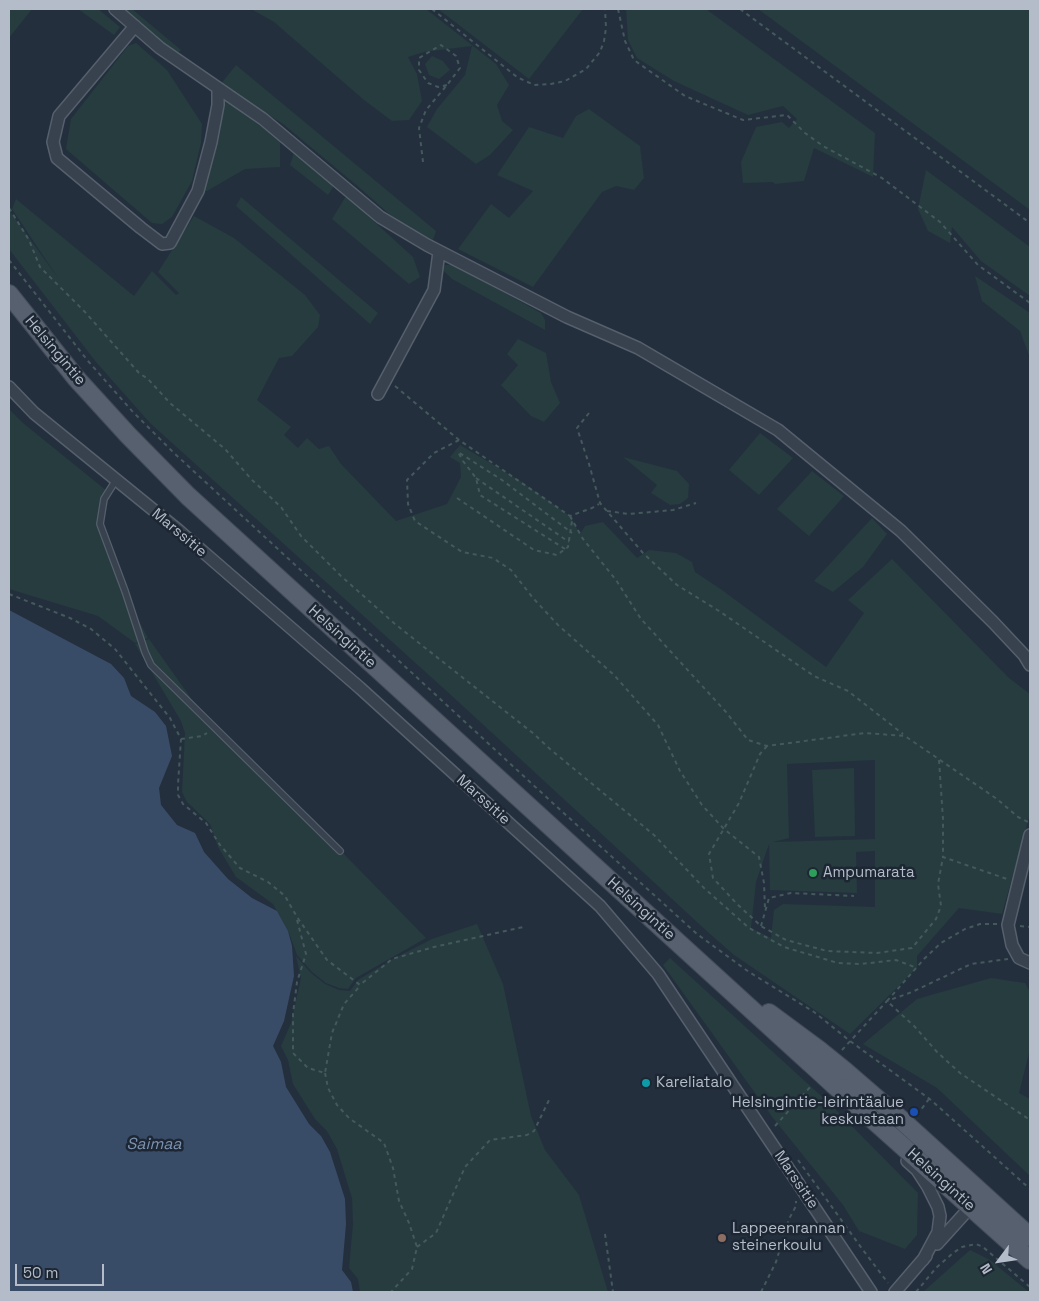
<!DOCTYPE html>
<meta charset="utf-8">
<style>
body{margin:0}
#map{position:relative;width:1039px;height:1301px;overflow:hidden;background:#242f3e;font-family:"Space Grotesk",sans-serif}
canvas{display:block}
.frame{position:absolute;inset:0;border:10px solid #b4bcc9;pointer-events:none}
.north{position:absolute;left:974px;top:1236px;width:50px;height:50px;-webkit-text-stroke:4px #1d2633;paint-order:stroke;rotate:239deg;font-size:14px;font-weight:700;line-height:20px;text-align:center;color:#b4bcc9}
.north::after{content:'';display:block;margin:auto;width:18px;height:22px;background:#b4bcc9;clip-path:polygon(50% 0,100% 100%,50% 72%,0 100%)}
.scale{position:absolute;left:15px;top:1264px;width:89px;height:22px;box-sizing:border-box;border:2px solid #b4bcc9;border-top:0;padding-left:6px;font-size:15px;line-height:18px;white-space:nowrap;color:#b4bcc9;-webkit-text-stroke:4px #1d2633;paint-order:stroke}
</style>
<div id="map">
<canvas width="1039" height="1301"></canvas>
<div class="frame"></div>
<div class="north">N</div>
<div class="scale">50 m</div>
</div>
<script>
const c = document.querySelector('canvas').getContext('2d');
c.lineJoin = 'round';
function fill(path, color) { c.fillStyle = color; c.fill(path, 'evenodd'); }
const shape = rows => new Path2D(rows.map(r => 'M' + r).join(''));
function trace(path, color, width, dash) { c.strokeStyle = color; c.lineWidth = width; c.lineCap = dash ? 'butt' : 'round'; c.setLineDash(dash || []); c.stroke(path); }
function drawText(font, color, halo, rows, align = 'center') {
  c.font = font + ' "Space Grotesk",sans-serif'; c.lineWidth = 5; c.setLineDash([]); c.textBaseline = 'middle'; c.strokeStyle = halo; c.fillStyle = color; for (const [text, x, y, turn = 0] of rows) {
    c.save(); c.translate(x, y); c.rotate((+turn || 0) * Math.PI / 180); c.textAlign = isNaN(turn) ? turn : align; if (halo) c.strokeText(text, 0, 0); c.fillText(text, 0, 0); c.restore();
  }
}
fill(shape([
 [9,9,32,9,9,38],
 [78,9,98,9,120,27,114,35],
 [123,9,132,9,181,50,177,54],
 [251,9,426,9,496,64,509,85,497,105,502,121,513,130,490,155,476,164,427,127,437,109,465,75,472,46,424,52,408,57,417,74,422,101,409,120,392,121,364,100,274,22],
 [438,9,583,9,529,79],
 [626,9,706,9,875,133,873,177,814,148,804,181,775,184,773,182,743,183,741,162,756,127,782,122,789,128,797,119,783,106,748,115,674,81,637,58,628,40],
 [758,9,1030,9,1030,210],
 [136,43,167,70,202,124,201,143,192,181,172,217,162,224,152,223,66,149,71,119,128,46],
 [432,56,443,61,450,70,439,79,429,75,425,64],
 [236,65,436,231,433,240,397,221,361,189,283,124,220,85],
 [223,99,280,140,280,167,245,169,207,191,201,189,211,167,220,133],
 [589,109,640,146,644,178,634,190,616,186,602,192,533,287,458,249,491,204,509,218,533,191,497,175,529,127,563,138,576,116],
 [296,146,337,181,328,195,290,165],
 [926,170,1030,247,1030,296,981,261,952,227,950,243,928,231,918,209],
 [346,196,413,257,420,277,409,284,332,219],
 [241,197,378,313,370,324,236,206],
 [16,199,134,296,152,271,176,295,179,293,158,272,194,216,234,238,305,295,320,315,318,327,292,356,279,358,257,400,291,427,284,435,298,448,307,438,319,449,329,446,341,464,396,521,447,504,461,477,460,463,450,457,460,445,519,480,570,516,580,534,585,526,603,522,637,558,649,550,676,553,692,562,695,572,722,590,826,667,864,613,848,600,892,559,1009,678,1030,694,1030,814,1002,914,959,908,917,956,917,968,850,1034,734,955,710,934,452,696,150,423,96,362,9,249,9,210,58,278,12,209],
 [875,760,875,839,773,842,789,838,787,764],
 [769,844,770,890,857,893,856,852,875,851,875,907,783,904,774,910,771,938,751,928,756,882],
 [445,265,454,265,541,313,545,320,545,330,452,279,443,270],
 [975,276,1030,313,1030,358,1020,331,982,301],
 [518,339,546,353,551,382,560,403,544,422,531,416,501,385,518,365,507,354],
 [9,409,23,423,107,491,98,525,123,591,148,638,135,643,98,616,9,589],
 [760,433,793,458,759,495,729,470],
 [623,457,677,471,689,484,688,498,680,504,670,505,651,493,657,485],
 [812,471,844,496,809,536,777,509],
 [872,518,887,534,863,567,833,592,814,581],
 [149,639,193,701,225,738,342,852,426,938,356,978,348,989,339,988,326,983,312,972,297,955,289,933,273,904,236,877,218,847,210,824,187,802,182,792,185,733,181,721,135,644],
 [854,768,855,836,815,837,812,770],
 [477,924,503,984,531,1116,545,1150,579,1195,608,1292,360,1292,358,1279,349,1268,353,1224,352,1198,337,1149,327,1131,315,1119,293,1084,288,1060,281,1046,291,1023,301,978,296,956,311,973,325,984,339,990,350,991,358,980,393,959,432,939],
 [670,958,830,1104,918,1193,917,1235,905,1249,859,1231,843,1205,773,1118,663,965],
 [991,978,1025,983,1030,992,1030,1049,1019,1093,1030,1099,1030,1176,937,1088,863,1044,917,999],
 [970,1250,990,1260,1029,1292,923,1292]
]), '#263c3f');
fill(shape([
 [9,610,111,664,124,678,131,696,155,712,166,726,172,756,159,788,161,805,177,825,195,833,204,852,228,879,252,898,277,911,288,931,292,946,294,976,284,1021,273,1046,281,1062,286,1087,309,1124,321,1136,330,1152,345,1199,346,1224,342,1270,351,1282,353,1292,9,1292]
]), '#394c67');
const service = shape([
 [116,480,104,499,100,524,125,591,145,652,151,665,340,851]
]);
const minor = shape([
 [115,9,160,48,263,119,380,217,427,245,567,317,638,348,778,430,901,531,993,622,1024,655,1030,665],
 [135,26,59,116,53,142,57,158,141,228,162,244,170,243,198,191,211,142,218,105,218,88],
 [9,387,34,413,178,530,360,688,600,906,658,974,871,1292],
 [378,394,434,290,439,252],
 [1030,835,1008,925,1012,945,1019,958,1030,963],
 [907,1161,917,1170,928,1187,938,1207,940,1216,938,1232,923,1260],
 [937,1244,975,1202],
 [895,1292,926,1256]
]);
const primary = shape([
 [9,294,76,378,128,435,188,496,809,1062],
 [769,1013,819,1050],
 [845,1071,897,1116,1030,1237],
 [833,1084,1030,1260]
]);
trace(service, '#565f6c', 8);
trace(minor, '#565f6c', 14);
trace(primary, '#414a57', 20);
trace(shape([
 [432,9,517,77,534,85,551,84,565,81,586,69,600,52,604,41,606,28,605,9],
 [618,9,625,41,634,60,685,96,743,120,787,115,805,133,823,146,882,178,940,222,978,265,1030,303],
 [740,9,1030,223],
 [423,162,419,128,426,110,447,85,460,68,456,56,441,45,419,58,419,70,428,83,438,87,447,85],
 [9,208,29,240,40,267,85,312,139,373,148,379,170,403,225,449,252,480,281,507,301,536,341,576,395,624,534,734,550,749,654,835,704,888,749,928,784,947,838,963,861,964,896,960,917,968],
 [9,260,88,361,133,412,174,453,556,806,697,934,749,972,814,1012,850,1041,931,1100,1030,1189],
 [395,386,459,440,570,516,592,508,599,504],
 [589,413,577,428,589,464,600,503,643,553,677,585,719,611,814,676,848,691,903,734],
 [459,440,434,453,407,480,408,504,415,521,462,552,493,558,511,570,533,598,558,625,614,675,658,725,680,771,702,805,724,829,759,857,764,883,765,909],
 [476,478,569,542],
 [457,498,534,550,557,555,568,547,572,521],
 [607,511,629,514,673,510,696,503],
 [570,516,583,539,616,580,641,619,726,712,748,740,767,746,865,733,905,736,997,799,1018,817,1030,823],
 [565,549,480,495,476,478,463,461,458,452,502,480,572,533],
 [9,594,70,618,91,629,115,649,170,718,181,739,178,784,178,795,183,804,206,823,220,845,240,868,268,882,285,896,297,917,327,960,360,985,392,959,434,947,523,927],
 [181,739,202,736,207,733],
 [767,746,760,754,739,803,709,854,713,878,737,904,761,926,786,940,827,951,877,953,912,948,936,919,941,906,938,884,943,857,1007,879],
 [939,760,943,819,943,857],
 [297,920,306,954,297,982,293,1014,293,1053,308,1068,325,1073,332,1033,344,1004,360,986],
 [997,924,980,924,965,929,941,943,924,959,887,1001,915,1027,937,1052,960,1073,1030,1120],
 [761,926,769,898,791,893,854,896],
 [1020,926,1030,927],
 [842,1050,887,1001,912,992,971,964,1008,959],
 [325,1073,328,1088,337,1105,349,1118,384,1143,393,1168,399,1201,409,1223,417,1247,412,1269,391,1292],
 [917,1115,929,1099],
 [775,1126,812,1085],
 [798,1160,863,1250,888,1283],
 [605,1234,613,1292],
 [417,1247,436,1233,465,1167,490,1140,527,1135,534,1131,550,1098],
 [761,1292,776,1262,789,1219,796,1206,796,1201],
 [916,1292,936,1268,953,1253,962,1247,976,1244,983,1247,1030,1287]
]), '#44595c', 2, [4, 4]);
trace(service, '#38414e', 5.5);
trace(minor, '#38414e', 11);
trace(primary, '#56606e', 18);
const primaryBridge = shape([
 [819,1050,845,1071],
 [809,1062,833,1084]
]);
trace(primaryBridge, '#414a57', 20, []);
trace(primaryBridge, '#56606e', 18);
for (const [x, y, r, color] of [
 [813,873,5,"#2e9e5b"],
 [646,1083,5,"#0f9aa8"],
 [914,1112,5,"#1a4fb4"],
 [722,1238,5,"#8d6e63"]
]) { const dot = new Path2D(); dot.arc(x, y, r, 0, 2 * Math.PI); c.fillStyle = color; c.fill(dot); trace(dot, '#1d2633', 2); }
drawText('15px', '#b4bcc9', '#1d2633', [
 ["Helsingintie",55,351,50],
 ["Marssitie",179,533,40],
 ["Helsingintie",342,637,42],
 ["Marssitie",483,800,42],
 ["Helsingintie",641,909,42],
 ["Marssitie",796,1180,56],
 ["Helsingintie",941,1180,42]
]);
drawText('15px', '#b4bcc9', '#1d2633', [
 ["Ampumarata",823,873],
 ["Kareliatalo",656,1083],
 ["Helsingintie-leirintäalue",904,1103,"right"],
 ["keskustaan",904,1120,"right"],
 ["Lappeenrannan",732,1229],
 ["steinerkoulu",732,1246]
], 'left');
drawText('italic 16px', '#7c92b1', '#1d2633', [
 ["Saimaa",154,1145]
]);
</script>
